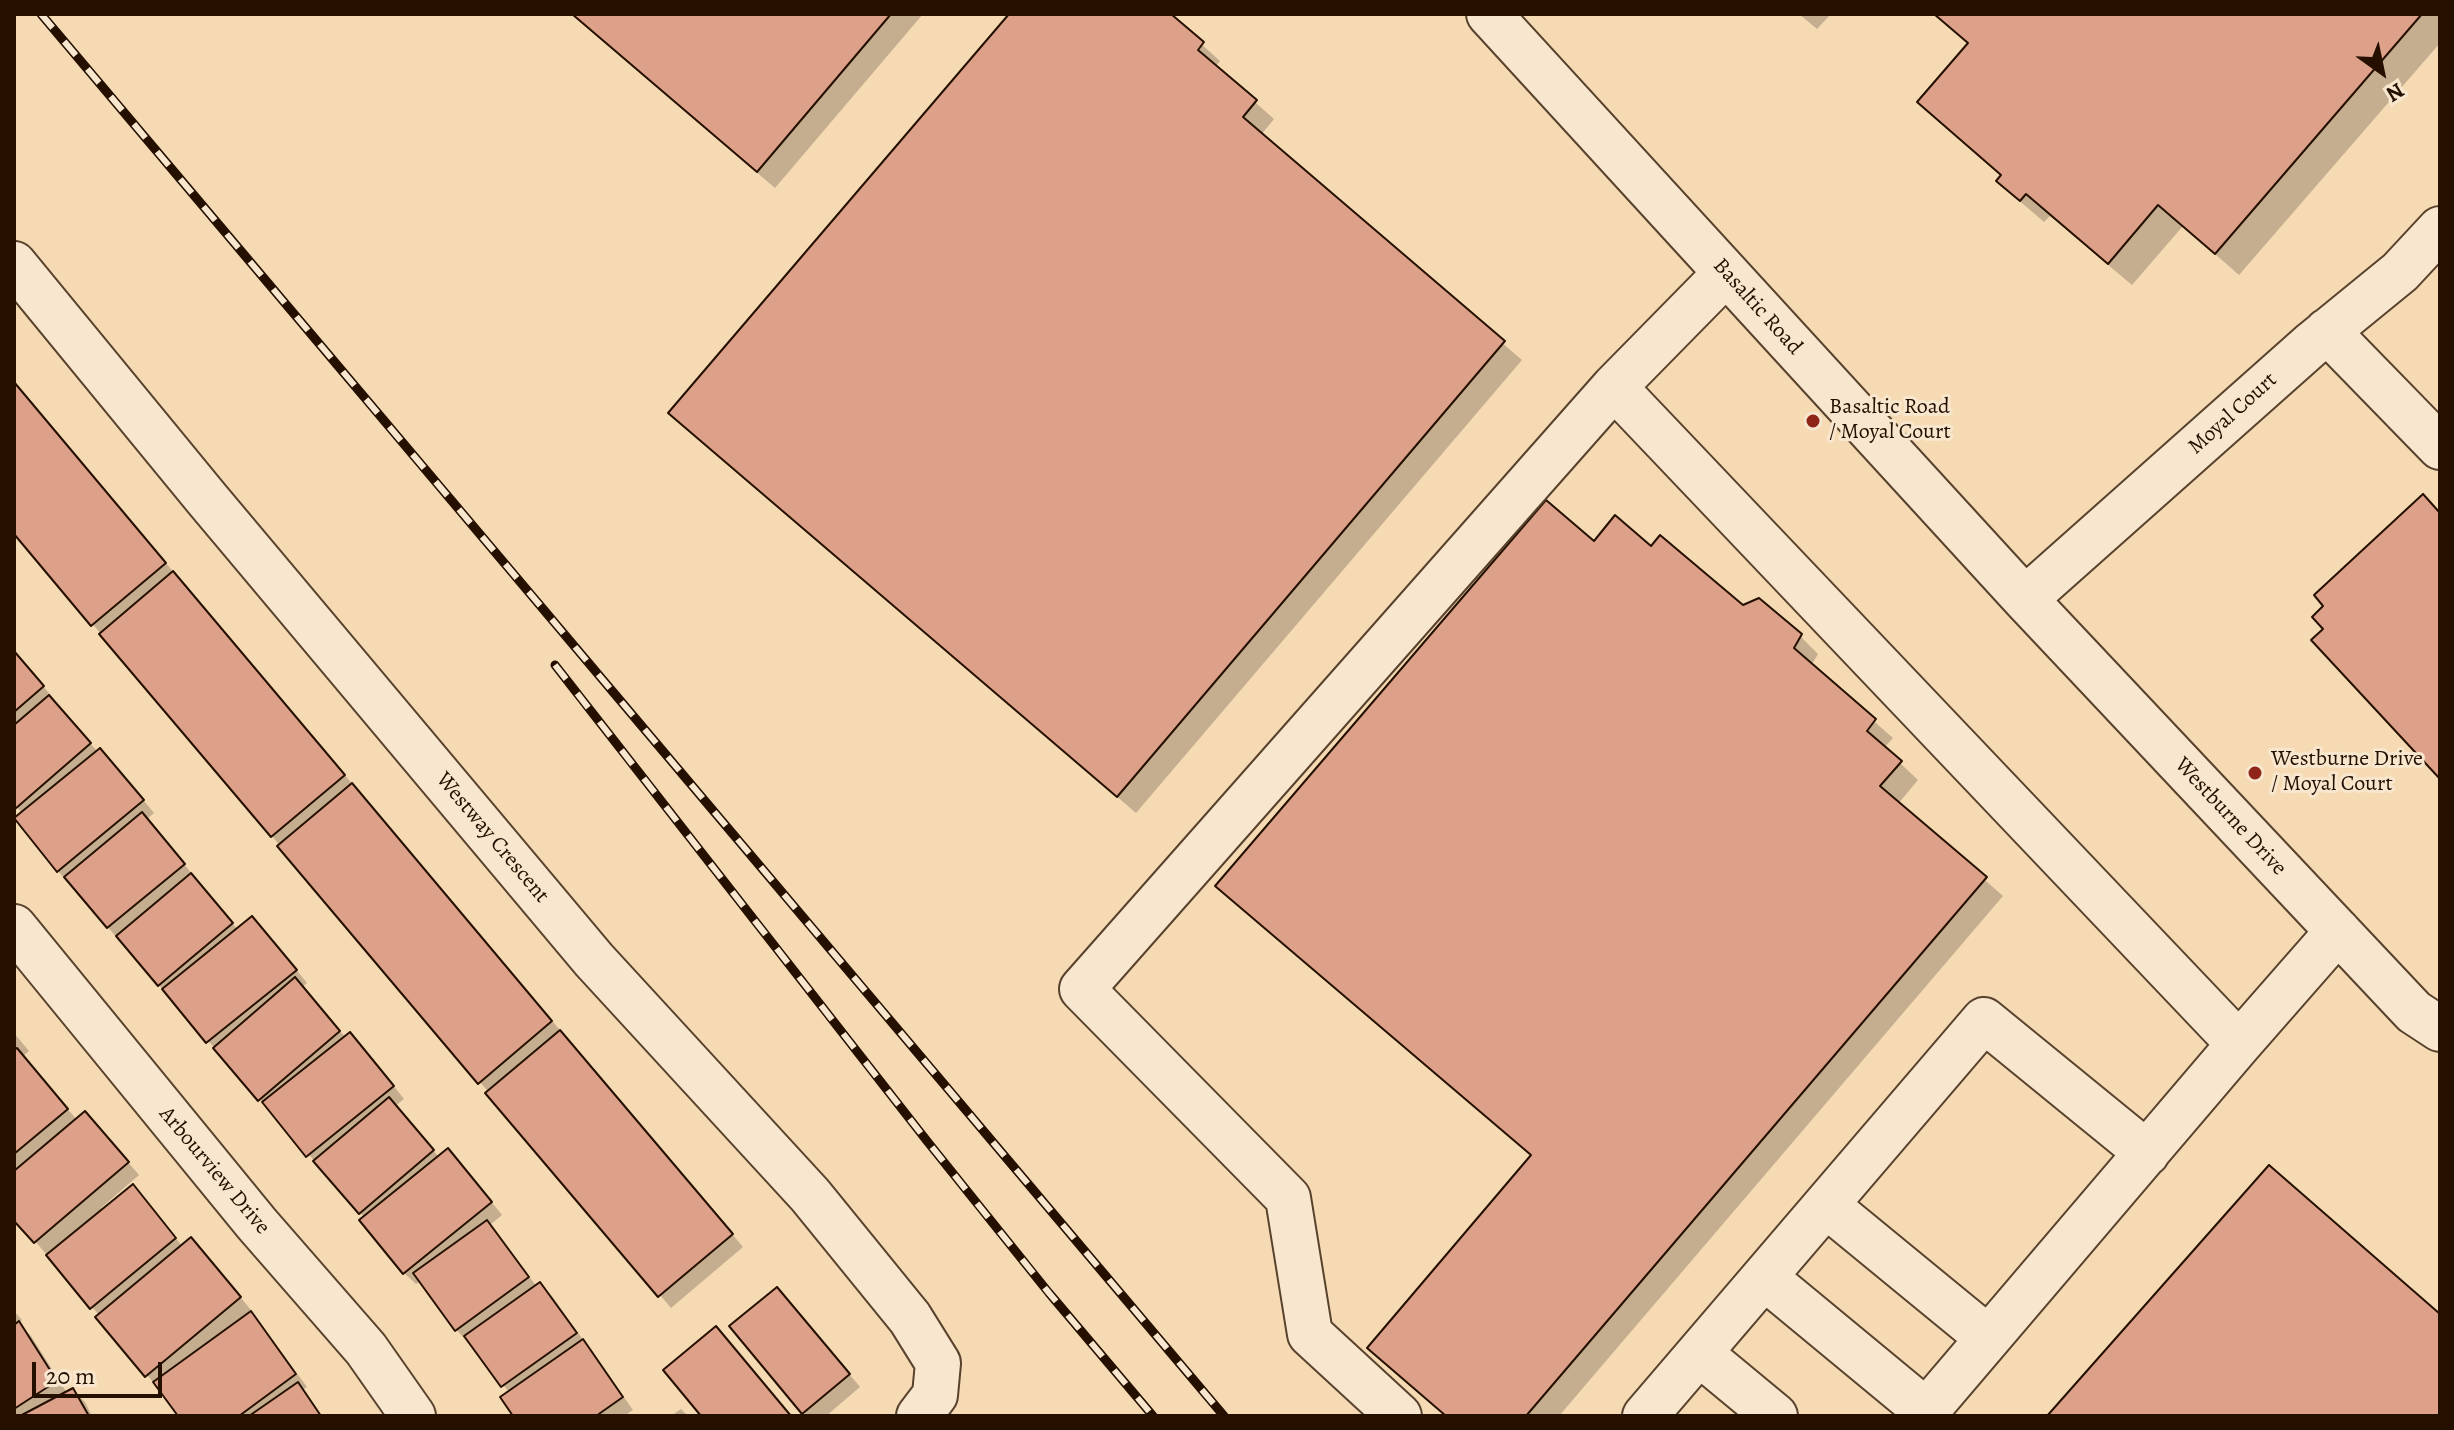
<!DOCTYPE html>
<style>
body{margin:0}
#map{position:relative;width:2454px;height:1430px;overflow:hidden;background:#f5dab3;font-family:Alegreya,serif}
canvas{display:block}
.frame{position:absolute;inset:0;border:16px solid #251000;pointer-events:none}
.north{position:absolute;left:2342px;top:32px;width:80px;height:80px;-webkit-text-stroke:6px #f8e7ce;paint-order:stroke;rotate:147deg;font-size:22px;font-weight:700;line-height:32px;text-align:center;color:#251000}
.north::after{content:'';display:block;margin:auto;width:28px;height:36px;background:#251000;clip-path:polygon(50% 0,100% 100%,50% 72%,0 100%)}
.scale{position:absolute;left:32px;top:1362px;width:130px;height:36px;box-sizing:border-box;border:4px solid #251000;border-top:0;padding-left:10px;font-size:24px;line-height:28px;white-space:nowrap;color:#251000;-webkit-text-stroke:6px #f8e7ce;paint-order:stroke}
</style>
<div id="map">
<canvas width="2454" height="1430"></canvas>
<div class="frame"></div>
<div class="north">N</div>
<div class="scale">20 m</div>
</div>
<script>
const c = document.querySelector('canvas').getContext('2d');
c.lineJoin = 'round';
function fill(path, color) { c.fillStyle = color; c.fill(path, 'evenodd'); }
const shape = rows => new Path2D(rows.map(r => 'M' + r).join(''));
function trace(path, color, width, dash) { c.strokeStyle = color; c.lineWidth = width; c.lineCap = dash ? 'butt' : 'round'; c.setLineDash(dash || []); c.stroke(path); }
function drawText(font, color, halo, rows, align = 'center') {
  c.font = font + ' Alegreya,serif'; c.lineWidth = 6; c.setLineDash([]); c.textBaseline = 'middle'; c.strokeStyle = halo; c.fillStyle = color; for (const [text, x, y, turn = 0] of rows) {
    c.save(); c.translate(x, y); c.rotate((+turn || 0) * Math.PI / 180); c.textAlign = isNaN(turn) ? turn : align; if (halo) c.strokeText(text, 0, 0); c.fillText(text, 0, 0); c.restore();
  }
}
fill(shape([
 [571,14,923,14,775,188],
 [1011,14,1168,14,1220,61,1215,67,1274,119,1261,135,1522,360,1136,813,670,413],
 [1799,14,1831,14,1817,29],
 [1934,14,2440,14,2440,43,2239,275,2183,226,2132,285,2050,216,2044,222,2022,203,1999,181,2002,176,1920,102,1969,44],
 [14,383,743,1247,671,1308,14,531],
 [1594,544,1651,549,1742,607,1800,636,1818,654,1811,666,1893,738,1884,748,1918,780,1898,804,2003,896,1559,1416,1446,1416,1532,1157,1236,903],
 [14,652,54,699,52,701,98,752,112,762,154,813,147,819,238,930,252,919,264,930,307,983,302,987,346,1038,350,1034,362,1046,404,1099,395,1106,439,1157,459,1162,502,1215,490,1225,537,1287,540,1284,552,1296,633,1410,624,1416,516,1416,510,1393,456,1329,421,1281,416,1284,404,1273,365,1218,58,871,23,814,14,804],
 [14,1033,29,1051,22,1057,77,1120,96,1125,139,1175,101,1208,103,1211,144,1199,183,1247,203,1252,251,1310,249,1312,262,1326,307,1387,302,1390,322,1416,180,1416,100,1316,14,1217],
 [789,1301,860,1387,826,1416,807,1416,732,1327],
 [14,1311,22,1320,18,1323,31,1336,67,1393,73,1390,85,1402,92,1416,14,1416],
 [681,1409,688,1416,671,1416]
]), '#0003');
const building = shape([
 [572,14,891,14,757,172,572,14],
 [1009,14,1171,14,1204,42,1198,50,1257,100,1243,117,1505,341,1117,797,668,413,1009,14],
 [1934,14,2422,14,2215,254,2158,205,2108,264,2026,194,2020,201,1996,181,2001,175,1917,102,1968,43,1934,14],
 [14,382,166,563,91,626,14,534,14,382],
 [2423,494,2440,513,2440,779,2311,640,2323,629,2312,617,2323,606,2314,595,2423,494],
 [1546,500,1594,541,1615,515,1651,546,1660,535,1743,605,1759,598,1802,634,1794,648,1876,719,1867,731,1902,761,1880,786,1987,877,1526,1416,1446,1416,1367,1348,1531,1155,1215,886,1546,500],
 [173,571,345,775,271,837,99,634,173,571],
 [14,651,44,686,14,712,14,651],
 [49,695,91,743,15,809,14,725,49,695],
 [100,748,144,800,57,872,14,818,100,748],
 [352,783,552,1021,478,1084,277,846,352,783],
 [142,812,185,864,107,928,64,877,142,812],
 [191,873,233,923,158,986,116,936,191,873],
 [252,916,297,970,206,1043,162,989,252,916],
 [295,977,340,1031,258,1101,213,1048,295,977],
 [560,1030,733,1234,658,1297,485,1093,560,1030],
 [350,1032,394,1086,306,1157,262,1102,350,1032],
 [17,1048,68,1109,14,1154,14,1050,17,1048],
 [389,1097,434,1150,359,1214,313,1161,389,1097],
 [85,1111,129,1162,34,1243,14,1221,14,1171,85,1111],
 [448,1148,492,1202,403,1274,359,1220,448,1148],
 [2269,1165,2440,1314,2440,1416,2047,1416,2269,1165],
 [133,1184,176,1238,90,1309,46,1255,133,1184],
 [487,1220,529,1277,455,1331,413,1273,487,1220],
 [191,1237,241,1297,145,1377,95,1317,191,1237],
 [540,1282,577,1333,501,1387,464,1336,540,1282],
 [777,1287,850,1374,802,1414,729,1326,777,1287],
 [251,1311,296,1374,239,1416,178,1416,153,1382,251,1311],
 [19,1321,57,1381,14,1409,14,1325,19,1321],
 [716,1326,791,1416,701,1416,663,1370,716,1326],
 [583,1339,623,1397,596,1416,513,1416,500,1397,583,1339],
 [298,1382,321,1416,249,1416,298,1382],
 [73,1388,89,1416,20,1416,73,1388]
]);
fill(building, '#dda18a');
trace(building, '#251000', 2);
const minor = shape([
 [1489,14,2025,599,2414,1012,2440,1029],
 [14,264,207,499,594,960,810,1195,910,1318,938,1363,935,1395,919,1416],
 [1726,273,1614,387,2239,1044,2338,931],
 [2327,331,2440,447],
 [2025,599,2313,343,2400,272,2440,229],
 [14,927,257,1224,366,1349,413,1416],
 [1826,1205,1988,1338],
 [1764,1277,1926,1411],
 [1699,1353,1775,1416],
 [1399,1416,1310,1334,1288,1198,1082,989,1614,387],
 [1645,1416,1984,1020,2147,1153],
 [1922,1416,2239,1044]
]);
trace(minor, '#59422d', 48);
trace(minor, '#f8e7ce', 44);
const rail = shape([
 [41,14,1224,1416],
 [555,665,927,1141,1049,1293,1153,1416]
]);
trace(rail, '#251000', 9);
trace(rail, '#f8e7ce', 6, [18]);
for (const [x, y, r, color] of [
 [1813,421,8,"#8f2418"],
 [2255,773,8,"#8f2418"]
]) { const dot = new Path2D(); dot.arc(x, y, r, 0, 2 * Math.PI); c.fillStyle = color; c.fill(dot); trace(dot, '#f8e7ce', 3); }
drawText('22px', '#251000', '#f8e7ce', [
 ["Basaltic Road",1757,307,48],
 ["Moyal Court",2233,414,-42],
 ["Westburne Drive",2230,817,47],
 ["Westway Crescent",492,838,50],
 ["Arbourview Drive",214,1171,50]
]);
drawText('22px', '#251000', '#f8e7ce', [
 ["Basaltic Road",1829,408],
 ["/ Moyal Court",1829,433],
 ["Westburne Drive",2271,760],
 ["/ Moyal Court",2271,785]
], 'left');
</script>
